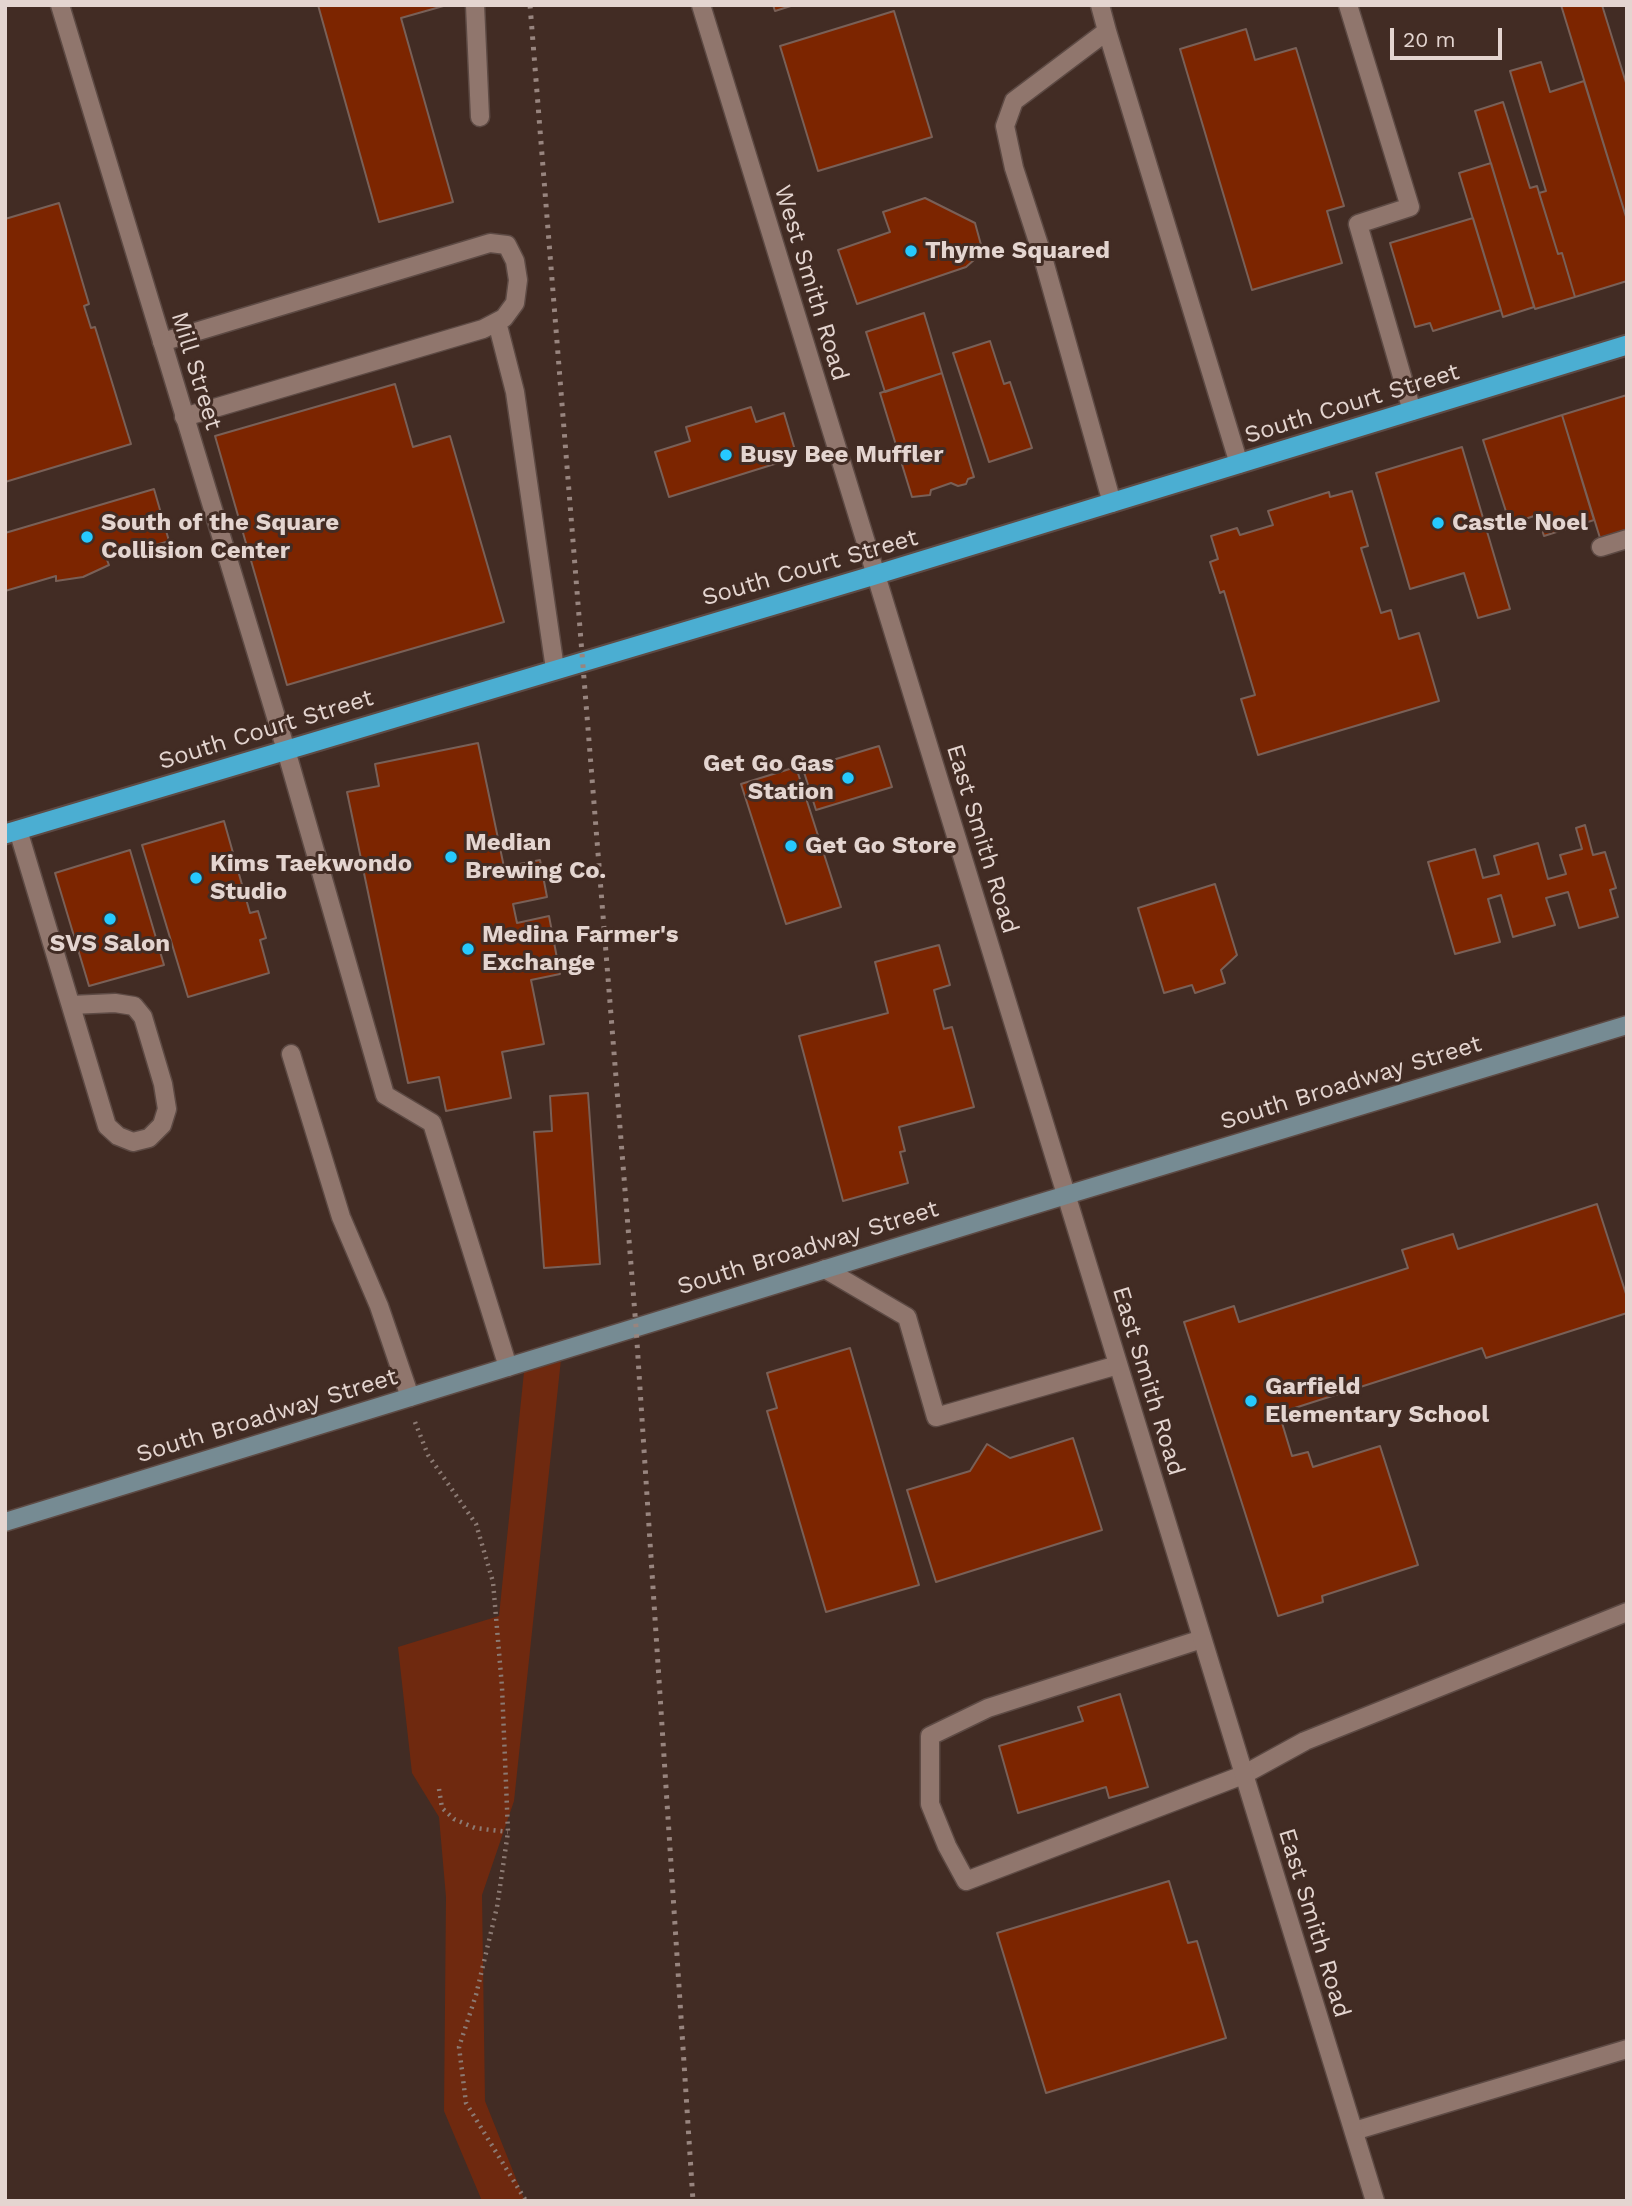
<!DOCTYPE html>
<style>
body{margin:0}
#map{position:relative;width:1632px;height:2206px;overflow:hidden;background:#422c24;font-family:"Work Sans",sans-serif}
canvas{display:block}
.frame{position:absolute;inset:0;border:7px solid #e4d5d0;pointer-events:none}
.scale{position:absolute;left:1390px;top:28px;width:112px;height:32px;box-sizing:border-box;border:4px solid #e4d5d0;border-top:0;padding-left:9px;font-size:21px;line-height:24px;white-space:nowrap;color:#e4d5d0;-webkit-text-stroke:5px #422c24;paint-order:stroke}
</style>
<div id="map">
<canvas width="1632" height="2206"></canvas>
<div class="frame"></div>
<div class="scale">20 m</div>
</div>
<script>
const c = document.querySelector('canvas').getContext('2d');
c.lineJoin = 'round';
function fill(path, color) { c.fillStyle = color; c.fill(path, 'evenodd'); }
const shape = rows => new Path2D(rows.map(r => 'M' + r).join(''));
function trace(path, color, width, dash) { c.strokeStyle = color; c.lineWidth = width; c.lineCap = dash ? 'butt' : 'round'; c.setLineDash(dash || []); c.stroke(path); }
function drawText(font, color, halo, rows, align = 'center') {
  c.font = font + ' "Work Sans",sans-serif'; c.lineWidth = 6; c.setLineDash([]); c.textBaseline = 'middle'; c.strokeStyle = halo; c.fillStyle = color; for (const [text, x, y, turn = 0] of rows) {
    c.save(); c.translate(x, y); c.rotate((+turn || 0) * Math.PI / 180); c.textAlign = isNaN(turn) ? turn : align; if (halo) c.strokeText(text, 0, 0); c.fillText(text, 0, 0); c.restore();
  }
}
fill(shape([
 [562,1350,514,1801,482,1895,485,2101,525,2201,482,2201,444,2111,446,1897,439,1817,412,1773,398,1647,499,1616,525,1362]
]), '#6f290f');
const building = shape([
 [318,5,447,5,401,18,453,202,379,222,318,5],
 [773,5,794,5,775,11,773,5],
 [1561,5,1602,5,1627,86,1627,220,1561,5],
 [894,11,932,137,818,171,780,46,894,11],
 [1246,29,1255,60,1296,48,1344,206,1327,211,1342,263,1252,290,1180,49,1246,29],
 [1541,62,1550,92,1584,81,1627,220,1627,281,1575,297,1562,253,1558,254,1539,193,1546,191,1510,71,1541,62],
 [1503,102,1530,188,1537,186,1558,254,1562,253,1575,297,1535,309,1475,111,1503,102],
 [1491,163,1534,307,1503,317,1459,173,1491,163],
 [925,198,975,223,983,252,966,267,857,304,838,250,890,232,883,212,925,198],
 [59,203,89,304,84,306,91,328,95,327,131,444,5,482,5,219,59,203],
 [1473,218,1501,310,1433,331,1430,323,1415,327,1390,243,1473,218],
 [924,313,942,373,885,392,866,332,924,313],
 [990,341,1004,384,1010,382,1032,448,989,462,953,353,990,341],
 [942,373,974,477,968,479,966,484,958,486,951,483,931,490,930,495,912,497,880,393,942,373],
 [395,384,413,447,450,436,504,622,287,685,215,436,395,384],
 [1627,395,1627,530,1600,538,1562,415,1627,395],
 [751,407,756,422,784,413,797,457,669,497,655,452,690,441,686,427,751,407],
 [1562,415,1594,520,1544,536,1537,515,1510,524,1483,440,1562,415],
 [1462,447,1510,609,1478,618,1464,573,1410,589,1376,473,1462,447],
 [154,489,169,541,107,560,109,565,83,577,56,581,56,576,5,591,5,533,154,489],
 [1352,491,1368,546,1361,548,1381,613,1391,610,1399,639,1419,633,1439,701,1258,755,1241,699,1255,695,1224,591,1220,593,1210,562,1218,559,1211,536,1237,528,1240,535,1273,525,1268,511,1329,492,1330,497,1352,491],
 [478,743,504,867,540,860,547,897,513,904,517,923,549,916,560,974,531,980,544,1044,502,1052,511,1098,446,1111,439,1077,408,1083,347,792,379,786,375,764,478,743],
 [879,746,892,787,816,810,803,769,879,746],
 [796,767,841,907,786,924,741,784,796,767],
 [224,821,250,913,258,911,266,938,260,940,269,973,188,997,142,845,224,821],
 [1585,825,1593,855,1605,852,1616,888,1610,890,1618,917,1579,928,1568,892,1546,898,1555,925,1513,937,1501,895,1488,899,1500,942,1455,954,1428,862,1475,849,1483,878,1499,874,1494,856,1538,843,1548,879,1566,874,1560,855,1582,849,1576,828,1585,825],
 [130,850,164,965,89,986,55,873,130,850],
 [1215,884,1237,955,1221,970,1225,983,1195,993,1192,985,1164,993,1138,908,1215,884],
 [939,945,950,985,934,990,944,1029,952,1027,974,1107,899,1127,905,1151,900,1152,908,1183,843,1201,799,1036,888,1013,875,962,939,945],
 [588,1093,600,1264,544,1268,534,1132,552,1131,550,1096,588,1093],
 [1597,1204,1627,1297,1627,1313,1486,1358,1482,1348,1279,1413,1292,1456,1308,1452,1313,1467,1380,1446,1418,1565,1322,1596,1323,1602,1278,1616,1184,1322,1234,1306,1239,1322,1408,1268,1402,1250,1453,1234,1458,1249,1597,1204],
 [850,1348,919,1585,826,1612,767,1411,777,1408,767,1373,850,1348],
 [1073,1438,1102,1530,936,1582,907,1490,970,1471,987,1444,1010,1458,1073,1438],
 [1120,1694,1148,1787,1109,1798,1106,1787,1018,1813,999,1746,1083,1721,1078,1707,1120,1694],
 [1169,1881,1188,1943,1197,1941,1226,2038,1046,2093,997,1933,1169,1881]
]);
fill(building, '#7c2500');
trace(building, '#796057', 2);
const service = shape([
 [475,5,480,117],
 [1100,5,1107,31],
 [1348,5,1410,207,1358,224,1412,411],
 [497,322,515,392,555,669],
 [162,342,490,243,507,245,515,261,518,280,515,303,504,318,483,329,184,417],
 [1112,503,1042,254,1014,168,1005,126,1014,101,1107,31,1239,464],
 [1601,547,1627,539],
 [286,750,385,1095,432,1123,508,1367],
 [18,830,107,1126,118,1136,133,1142,149,1138,162,1125,167,1109,163,1084,143,1017,134,1006,115,1003,71,1005],
 [291,1054,341,1217,379,1306,410,1397],
 [825,1269,907,1317,936,1417,1118,1365],
 [1202,1639,988,1708,930,1736,930,1804,947,1846,966,1881,1243,1775,1305,1741,1627,1612]
]);
const minor = shape([
 [60,5,286,750],
 [1354,2131,1627,2049]
]);
const tertiary = shape([
 [701,5,1375,2201]
]);
const secondary = shape([
 [5,1522,1027,1207,1627,1025]
]);
const trunk = shape([
 [5,834,875,575,1627,345]
]);
trace(service, '#5d4a44', 21);
trace(minor, '#5d4a44', 21);
trace(tertiary, '#5d4a44', 21);
trace(secondary, '#5d4a44', 21);
trace(trunk, '#5d4a44', 23);
trace(shape([
 [415,1422,428,1455,476,1524,493,1582,502,1687,508,1832,497,1907,476,1995,459,2047,466,2103,526,2201],
 [439,1789,442,1808,454,1819,475,1828,508,1832]
]), '#8c7a73', 4.5, [2, 5]);
trace(service, '#90766d', 18);
trace(minor, '#90766d', 18);
trace(tertiary, '#90766d', 18);
trace(secondary, '#768b93', 18);
trace(trunk, '#4baed2', 19);
trace(shape([
 [530,5,636,1327,693,2201]
]), '#98857f', 5, [3.5, 7]);
for (const [x, y, r, color] of [
 [911,251,7,"#26c9fe"],
 [726,455,7,"#26c9fe"],
 [1438,523,7,"#26c9fe"],
 [87,537,7,"#26c9fe"],
 [848,778,7,"#26c9fe"],
 [791,846,7,"#26c9fe"],
 [451,857,7,"#26c9fe"],
 [196,878,7,"#26c9fe"],
 [110,919,7,"#26c9fe"],
 [468,949,7,"#26c9fe"],
 [1251,1401,7,"#26c9fe"]
]) { const dot = new Path2D(); dot.arc(x, y, r, 0, 2 * Math.PI); c.fillStyle = color; c.fill(dot); trace(dot, '#422c24', 2.5); }
drawText('bold 24px', '#e4d5d0', '#422c24', [
 ["Thyme Squared",925,251],
 ["Busy Bee Muffler",740,455],
 ["South of the Square",101,523],
 ["Collision Center",101,551],
 ["Castle Noel",1452,523],
 ["Get Go Gas",834,764,"right"],
 ["Station",834,792,"right"],
 ["Median",465,843],
 ["Brewing Co.",465,871],
 ["Get Go Store",805,846],
 ["Kims Taekwondo",210,864],
 ["Studio",210,892],
 ["Medina Farmer's",482,935],
 ["Exchange",482,963],
 ["SVS Salon",110,944,"center"],
 ["Garfield",1265,1387],
 ["Elementary School",1265,1415]
], 'left');
drawText('24px', '#e4d5d0', '#422c24', [
 ["West Smith Road",811,283,73],
 ["Mill Street",196,371,73],
 ["South Court Street",1352,404,-17],
 ["South Court Street",810,568,-16],
 ["South Court Street",266,730,-17],
 ["East Smith Road",982,839,73],
 ["South Broadway Street",1351,1083,-17],
 ["South Broadway Street",808,1248,-17],
 ["East Smith Road",1148,1381,73],
 ["South Broadway Street",267,1416,-17],
 ["East Smith Road",1314,1923,73]
]);
</script>
